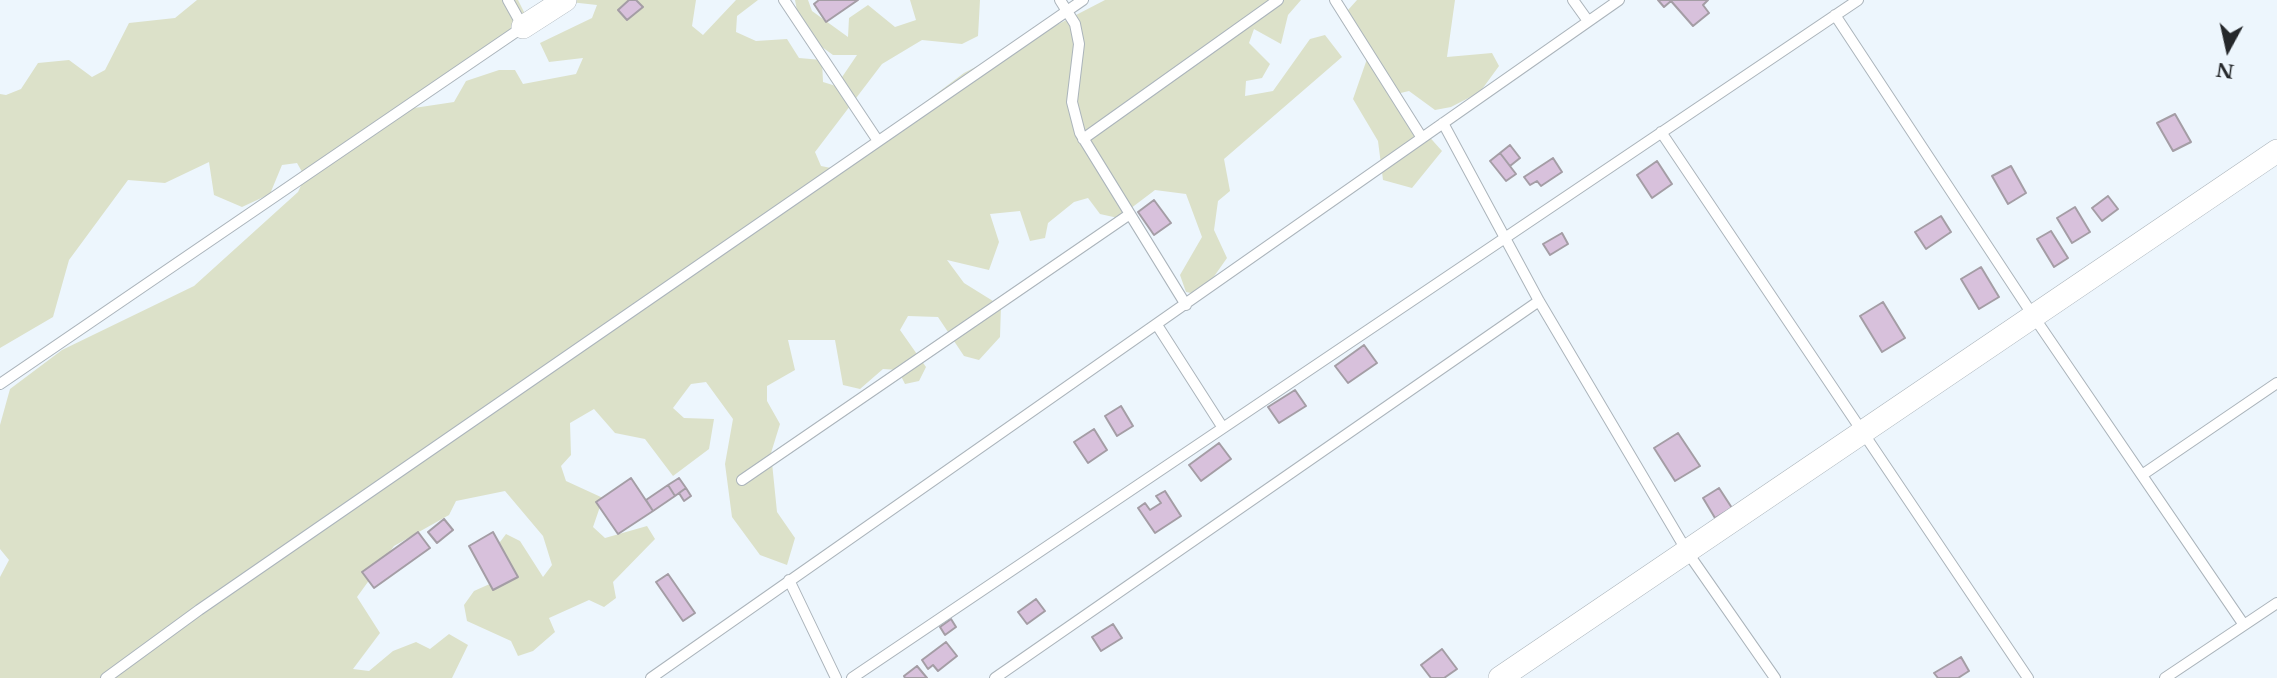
<!DOCTYPE html>
<style>
body{margin:0}
#map{position:relative;width:2277px;height:678px;overflow:hidden;background:#edf6fd;font-family:"Libre Baskerville",serif}
canvas{display:block}
.north{position:absolute;left:2193px;top:14px;width:70px;height:70px;-webkit-text-stroke:5px #edf6fd;paint-order:stroke;rotate:188deg;font-size:19px;font-weight:700;line-height:28px;text-align:center;color:#25282b}
.north::after{content:'';display:block;margin:auto;width:24px;height:32px;background:#25282b;clip-path:polygon(50% 0,100% 100%,50% 72%,0 100%)}
</style>
<div id="map">
<canvas width="2277" height="678"></canvas>
<div class="north">N</div>
</div>
<script>
const c = document.querySelector('canvas').getContext('2d');
c.lineJoin = 'round';
function fill(path, color) { c.fillStyle = color; c.fill(path, 'evenodd'); }
const shape = rows => new Path2D(rows.map(r => 'M' + r).join(''));
function trace(path, color, width, dash) { c.strokeStyle = color; c.lineWidth = width; c.lineCap = dash ? 'butt' : 'round'; c.setLineDash(dash || []); c.stroke(path); }
fill(shape([
 [197,0,518,0,526,16,414,108,454,102,466,81,499,70,515,70,523,84,576,74,583,58,549,62,540,43,592,18,597,5,552,0,696,0,692,26,703,35,736,0,758,0,737,16,736,32,756,41,787,39,799,58,822,60,823,82,836,86,857,55,833,55,801,32,795,0,808,0,812,11,848,37,849,18,868,5,895,27,916,20,910,0,980,0,978,36,962,44,922,40,882,64,815,152,821,166,836,169,964,73,1105,0,1301,0,1288,15,1281,44,1254,29,1249,43,1270,64,1262,78,1246,81,1245,96,1273,91,1310,39,1325,35,1342,57,1224,159,1230,191,1218,201,1214,230,1227,258,1201,295,1186,292,1180,275,1202,237,1186,194,1155,190,1118,218,1100,214,1088,198,1074,202,1048,223,1045,238,1030,241,1020,211,990,214,999,242,989,270,947,260,964,283,1001,306,1000,337,979,360,964,356,938,317,908,316,900,330,926,367,919,381,905,384,898,370,883,369,860,389,843,385,835,340,788,340,795,370,767,386,767,401,780,424,771,453,777,512,795,538,787,565,760,555,732,517,725,464,733,419,706,382,691,384,673,408,684,418,714,419,709,449,673,476,645,439,615,433,594,409,570,423,571,455,561,466,566,481,603,498,593,527,605,538,647,526,655,539,613,582,616,598,604,607,589,600,549,618,555,632,533,651,518,656,511,641,467,621,464,605,474,591,512,574,497,546,506,534,520,541,543,577,552,565,543,536,505,491,456,501,449,515,394,546,357,597,380,633,353,669,369,671,393,651,416,642,430,649,449,634,468,645,452,678,0,678,0,577,9,560,0,549,0,425,10,389,62,350,194,286,298,192,305,177,297,163,282,165,270,194,242,207,214,195,209,162,165,183,128,180,69,260,53,317,0,348,0,94,6,95,21,89,38,63,69,60,92,77,105,70,129,23,175,18],
 [1357,0,1455,0,1447,57,1492,53,1499,66,1480,92,1451,107,1435,110,1409,91,1392,95,1442,151,1412,188,1383,180,1378,141,1353,99,1367,59,1340,19]
]), '#dce1c9');
const building = shape([
 [629,0,636,0,643,7,627,20,618,10,629,0],
 [819,0,858,0,826,22,814,4,819,0],
 [1658,0,1708,0,1703,5,1709,13,1693,26,1671,1,1664,7,1658,0],
 [2175,114,2191,142,2173,151,2157,123,2175,114],
 [1510,145,1520,158,1510,166,1500,153,1510,145],
 [1500,153,1516,174,1506,181,1490,161,1500,153],
 [1553,158,1562,172,1541,186,1537,181,1530,185,1524,177,1553,158],
 [1657,161,1672,184,1652,198,1637,175,1657,161],
 [2011,166,2026,193,2008,204,1992,176,2011,166],
 [2108,196,2118,209,2102,221,2092,208,2108,196],
 [1154,200,1171,223,1154,235,1138,212,1154,200],
 [2075,207,2090,232,2072,243,2057,218,2075,207],
 [1941,216,1951,232,1926,249,1915,232,1941,216],
 [2051,231,2068,258,2054,267,2037,239,2051,231],
 [1562,233,1568,244,1550,255,1543,244,1562,233],
 [1981,267,1999,297,1979,309,1961,279,1981,267],
 [1883,302,1905,338,1882,352,1860,316,1883,302],
 [1364,345,1377,363,1348,383,1335,366,1364,345],
 [1295,390,1306,406,1279,423,1268,407,1295,390],
 [1121,406,1133,426,1117,436,1105,416,1121,406],
 [1094,429,1107,450,1088,463,1074,442,1094,429],
 [1678,433,1700,466,1675,481,1654,448,1678,433],
 [1219,443,1231,459,1201,481,1189,465,1219,443],
 [631,478,653,511,618,534,596,502,631,478],
 [679,478,686,488,675,496,668,485,679,478],
 [668,485,675,496,653,511,646,500,668,485],
 [686,488,691,496,684,501,679,493,686,488],
 [1719,488,1732,508,1715,518,1703,498,1719,488],
 [1165,491,1181,516,1155,533,1138,508,1145,503,1150,510,1161,503,1156,496,1165,491],
 [444,519,453,530,437,543,428,532,444,519],
 [418,532,430,548,374,588,362,572,418,532],
 [493,532,518,577,493,590,469,546,493,532],
 [668,574,695,613,683,621,656,582,668,574],
 [1036,599,1045,611,1027,624,1018,612,1036,599],
 [951,619,956,627,945,635,940,627,951,619],
 [1113,624,1122,638,1101,651,1092,637,1113,624],
 [946,642,957,656,938,671,933,665,928,669,922,660,946,642],
 [1442,649,1457,669,1444,678,1431,678,1421,665,1442,649],
 [1961,657,1969,671,1958,678,1938,678,1934,673,1961,657],
 [917,666,927,678,905,678,904,676,917,666]
]);
fill(building, '#d8c1dc');
trace(building, '#a49da5', 2);
const lane = shape([
 [784,0,878,141],
 [1060,0,1075,24,1079,44,1072,102,1080,133,1186,305],
 [1335,0,1422,138],
 [1573,0,1588,21],
 [1835,15,2034,317,2244,625],
 [1443,123,1539,301,1688,553,1775,678],
 [1661,132,2028,678],
 [1083,139,1278,0],
 [1157,325,1223,428],
 [0,384,523,27,508,0],
 [2142,475,2277,383],
 [742,480,1130,214],
 [789,580,836,678],
 [106,678,199,610,1083,0],
 [651,678,1619,0],
 [852,678,1858,0],
 [995,678,1539,301],
 [2165,678,2277,603]
]);
const street = shape([
 [523,27,565,0],
 [1500,678,2277,151]
]);
trace(lane, '#abb4bb', 12);
trace(street, '#abb4bb', 24);
trace(lane, '#fff', 10);
trace(street, '#fff', 23);
</script>
